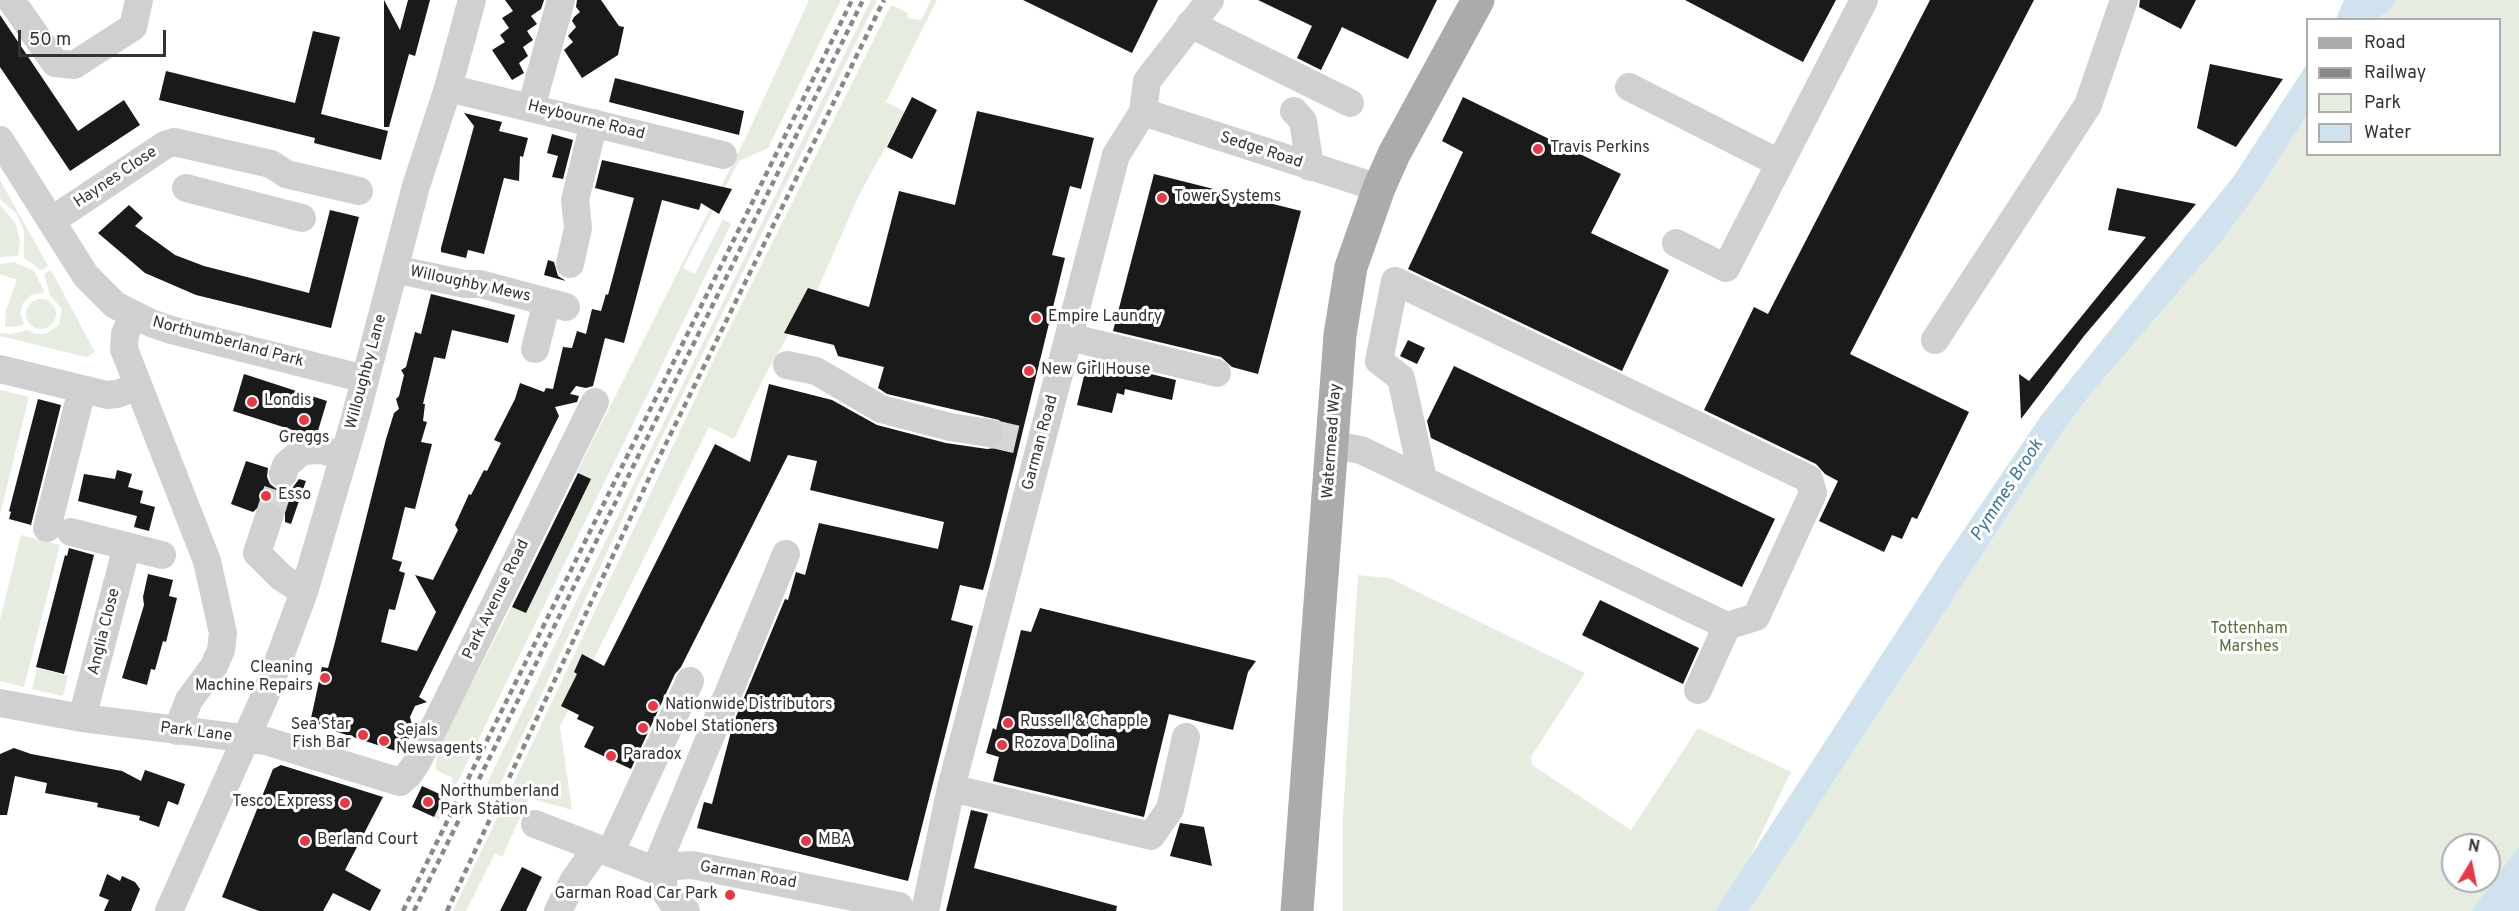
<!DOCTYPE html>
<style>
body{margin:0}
#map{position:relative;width:2519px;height:911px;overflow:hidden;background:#fff;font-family:Overpass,sans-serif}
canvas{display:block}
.legend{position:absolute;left:2306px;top:18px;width:195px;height:138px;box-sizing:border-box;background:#fff;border:2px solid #adadad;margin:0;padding:8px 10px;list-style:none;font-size:18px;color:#333}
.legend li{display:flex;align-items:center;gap:12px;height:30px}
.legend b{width:30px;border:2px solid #adadad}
.north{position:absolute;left:2441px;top:833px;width:60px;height:60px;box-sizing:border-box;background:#fff;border:2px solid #adadad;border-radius:50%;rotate:10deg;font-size:16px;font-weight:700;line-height:24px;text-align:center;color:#333}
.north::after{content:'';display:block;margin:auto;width:21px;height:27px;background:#e63946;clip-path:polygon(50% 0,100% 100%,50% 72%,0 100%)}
.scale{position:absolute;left:18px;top:30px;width:148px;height:27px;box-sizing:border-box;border:3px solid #333;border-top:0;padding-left:8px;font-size:18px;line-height:21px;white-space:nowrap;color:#333;-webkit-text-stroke:4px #fff;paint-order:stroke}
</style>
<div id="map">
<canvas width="2519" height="911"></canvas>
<ul class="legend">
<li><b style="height:8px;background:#ababab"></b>Road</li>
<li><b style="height:8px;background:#888"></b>Railway</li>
<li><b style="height:16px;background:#e6ecdf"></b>Park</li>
<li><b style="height:16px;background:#cfe2ee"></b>Water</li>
</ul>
<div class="north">N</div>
<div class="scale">50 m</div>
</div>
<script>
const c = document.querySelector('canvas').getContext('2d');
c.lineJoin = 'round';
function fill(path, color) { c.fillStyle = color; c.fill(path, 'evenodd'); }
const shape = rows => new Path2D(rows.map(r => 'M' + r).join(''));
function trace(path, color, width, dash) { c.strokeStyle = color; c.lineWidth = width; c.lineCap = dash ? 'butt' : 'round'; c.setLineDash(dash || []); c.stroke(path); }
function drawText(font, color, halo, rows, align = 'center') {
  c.font = font + ' Overpass,sans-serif'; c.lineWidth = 6; c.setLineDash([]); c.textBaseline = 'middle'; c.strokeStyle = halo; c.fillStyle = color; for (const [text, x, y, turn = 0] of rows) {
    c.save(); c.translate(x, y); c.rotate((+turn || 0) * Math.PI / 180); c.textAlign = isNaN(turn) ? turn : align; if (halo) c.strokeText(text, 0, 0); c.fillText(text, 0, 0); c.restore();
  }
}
fill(shape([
 [809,0,841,0,768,148,739,161,683,268,695,274,723,219,731,224,439,820,434,817,453,778,436,770,437,750,512,606,526,613,590,479,577,472,747,135],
 [871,0,877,0,639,483,496,793,484,789],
 [931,0,937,0,886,102,905,112,858,197,817,291,808,288,785,333,789,334,765,375,734,439,709,427,560,727,572,810,529,798,502,857,495,853,466,911,453,911,714,359,891,5,908,13,907,18,921,20],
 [2396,0,2519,0,2519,846,2471,911,1749,911,2063,431,2092,392,2257,193,2307,115,2308,154,2500,154,2500,20,2376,19,2390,10],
 [2453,845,2489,845,2489,881,2453,881],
 [0,180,48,266,45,268,41,270,24,258,24,231,16,213,0,199],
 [0,205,16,224,20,241,18,256,0,257],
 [14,262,34,271,44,291,43,293,31,295,23,303,20,313,24,325,11,327,5,327,6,310,17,280,0,274,0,264],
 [51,270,95,352,86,357,0,336,0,333,11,334,28,330,35,334,46,334,59,325,62,309,50,295,44,274],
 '26 314a15 15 0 1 1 30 0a15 15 0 1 1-30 0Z',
 [0,390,29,397,0,514],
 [21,535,60,545,24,687,0,681,0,620],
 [1358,575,1389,578,1585,673,1531,757,1532,765,1631,830,1698,728,1791,772,1748,861,1715,911,1343,911,1343,815],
 [37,668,68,676,63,696,32,689]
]), '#e6ecdf');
fill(shape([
 [2344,0,2396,0,2390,10,2376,19,2336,19],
 [2307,64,2307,115,2257,193,2219,244,2092,392,2063,431,1749,911,1715,911,1940,565,2041,416,2234,176],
 [2519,846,2519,911,2471,911]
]), '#cfe2ee');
fill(shape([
 [384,0,400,30,408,0,430,0,415,56,409,54,389,127,384,127],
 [505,0,544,0,541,9,531,16,537,24,527,31,533,40,523,47,528,56,519,63,524,73,512,80,492,50,505,42,500,35,509,28,502,18,513,11],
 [577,0,601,0,619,26,624,27,618,55,582,78,564,50,573,42,568,36,576,27,572,21,574,17,580,12,576,7],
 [1023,0,1158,0,1132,53],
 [1258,0,1437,0,1408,59,1342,27,1321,70,1297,58,1312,26],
 [1685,0,1836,0,1803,62],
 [1930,0,2034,0,1850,354,1969,412,1917,519,1912,517,1902,539,1892,535,1884,552,1819,521,1838,481,1825,474,1816,464,1704,410,1754,307,1768,314],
 [2140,0,2196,0,2181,29,2139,7],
 [0,15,78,131,124,100,140,125,70,171,0,67],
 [313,31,340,37,321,114,388,131,381,160,314,143,315,138,159,100,166,71,295,103],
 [2210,64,2283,79,2236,147,2197,128],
 [615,78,744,111,739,135,609,102],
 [912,97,937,110,912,159,887,147],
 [1463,97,1621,174,1591,233,1669,270,1622,371,1408,269,1463,152,1442,141],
 [977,111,1094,138,1081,189,1070,186,1052,255,1065,258,990,565,983,590,960,585,951,620,973,626,908,881,697,828,704,802,712,804,733,724,785,599,788,600,796,572,805,575,819,523,938,549,944,522,810,490,817,461,788,455,681,667,675,674,631,769,584,747,594,727,577,719,579,715,561,706,577,674,574,672,582,654,604,666,715,444,750,462,769,384,832,400,877,425,946,443,987,449,995,448,1002,443,1005,428,999,420,887,394,878,388,884,367,838,356,834,345,784,333,808,288,869,307,899,191,955,205],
 [464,113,502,122,499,131,528,138,523,157,520,156,519,181,504,178,484,254,468,250,466,258,441,252,441,248,474,126],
 [552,134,573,140,563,179,552,177,558,156,547,153],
 [602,160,732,189,719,214,701,203,699,210,662,200,624,343,605,338,593,386,586,388,576,386,570,394,579,396,577,402,555,407,559,416,419,697,427,702,415,706,410,717,413,729,402,753,310,723,322,667,328,668,334,646,386,439,394,413,399,409,396,399,399,396,404,375,401,370,406,367,415,332,421,334,431,294,515,315,508,343,452,330,445,359,434,357,423,404,425,404,423,421,427,422,421,442,432,444,415,509,405,507,392,559,402,562,399,571,405,573,395,610,389,609,381,642,417,651,436,612,415,575,433,580,458,530,455,525,469,494,471,495,484,470,487,471,501,443,494,440,515,399,520,383,544,392,546,388,553,389,563,347,572,348,577,331,586,334,592,309,601,311,606,294,608,295,634,198,595,188],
 [1154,174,1301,211,1258,374,1232,367,1221,357,1113,331],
 [2117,188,2196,204,2084,336,2021,419,2019,374,2029,381,2146,237,2108,230],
 [129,205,143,218,135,226,175,255,204,266,309,293,330,210,359,217,331,328,196,295,145,273,98,233],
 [548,260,554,262,558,276,566,281,544,275],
 [1408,340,1425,348,1417,364,1400,356],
 [1088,359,1176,380,1172,400,1125,389,1124,395,1117,393,1112,413,1077,405],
 [1454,366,1775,519,1742,587,1431,438,1427,421],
 [244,374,327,401,317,434,305,434,233,411],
 [38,399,61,405,31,525,9,519,11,512,9,511],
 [246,461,268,468,267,477,270,484,278,490,293,487,299,479,306,481,291,524,285,522,285,513,275,502,265,501,253,512,231,504],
 [117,470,132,474,128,487,143,491,140,503,155,507,149,531,134,527,137,516,78,501,84,474,115,479],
 [578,473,591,479,526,613,512,607],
 [69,548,94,555,64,674,36,667,65,555,67,556],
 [148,574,173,580,169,596,177,598,166,642,163,641,155,670,151,669,147,685,122,678,144,605,143,597],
 [1600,600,1699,648,1683,684,1582,635],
 [1040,608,1256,661,1248,672,1233,730,1169,714,1144,817,993,781,999,757,986,753,993,728,996,730,1021,630,1031,632],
 [14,748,31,754,122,771,141,781,145,770,185,784,178,805,168,801,159,827,139,820,140,816,97,807,98,803,45,793,47,783,15,776,7,815,0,815,0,754],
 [281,765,383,797,345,870,381,890,370,911,333,893,323,911,259,911,222,897,273,769],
 [422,786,444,796,434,817,412,807],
 [971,810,988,814,974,868,1117,906,1116,911,946,911],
 [1180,823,1204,827,1212,866,1170,856],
 [522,867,542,877,526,911,500,911],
 [107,874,120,881,122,876,135,882,140,889,131,911,104,911,109,900,99,896]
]), '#1a1a1a');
trace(shape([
 [989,433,1019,440],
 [269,517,283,474]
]), '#d6d6d6', 28, [28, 14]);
trace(shape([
 [11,0,55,63,74,65,133,27,139,0],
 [1190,24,1350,103],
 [1629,87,1779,163],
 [448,88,723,155],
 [531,108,561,0],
 [1294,111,1303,121,1310,167],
 [1143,112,1379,188],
 [0,140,86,276,115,305,151,323,171,330,365,379],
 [186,188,302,218],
 [51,221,165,145,174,142,271,164,286,174,359,191],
 [1676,243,1726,268,1864,0],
 [570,264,578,228,575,200,594,123],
 [394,269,465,284,480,284,566,307],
 [133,315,125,334,124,349,207,561,223,633,221,650,214,666,189,700,177,731],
 [1069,337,1217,373],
 [1935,340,2088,105,2124,0],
 [535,349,547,302],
 [787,365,816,371,881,409,950,427,989,433],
 [0,369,107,395,117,394,138,387],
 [1332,445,1361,450,1727,626,1698,690],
 [283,474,286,465,302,451,321,450,344,456],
 [1423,479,1401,378,1379,361,1395,281,1809,479,1813,493,1756,617,1727,626],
 [269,517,257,553,281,577,304,592],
 [47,528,82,390],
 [71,532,162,555],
 [0,703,82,718,266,741,400,782,409,774,417,762,595,402],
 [82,718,127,546],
 [951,788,1151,836,1170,809,1186,737],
 [535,824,662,873,675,866,692,865,899,906],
 [610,853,690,681],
 [655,870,786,554],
 [662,873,664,890,673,903,686,911],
 [169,911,268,689,304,592,354,422,416,186,448,88,472,0],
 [558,911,574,880,597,848],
 [925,911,951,788,1116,155,1143,112,1147,81,1210,0]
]), '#d0d0d0', 28);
trace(shape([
 [1297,911,1340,335,1351,267,1379,188,1394,154,1478,0]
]), '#ababab', 33);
trace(shape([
 [403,911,852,0],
 [414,911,863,0],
 [447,911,651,474,884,0]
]), '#888', 4.5, [6, 4.5]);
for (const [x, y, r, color] of [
 [1538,149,6,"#e63946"],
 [1162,198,6,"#e63946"],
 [1036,318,6,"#e63946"],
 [1029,371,6,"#e63946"],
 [252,402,6,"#e63946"],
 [304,420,6,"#e63946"],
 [266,496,6,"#e63946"],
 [325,678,6,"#e63946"],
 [653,706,6,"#e63946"],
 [1008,723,6,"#e63946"],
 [643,728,6,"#e63946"],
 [363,735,6,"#e63946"],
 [384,741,6,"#e63946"],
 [1002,745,6,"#e63946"],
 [611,756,6,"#e63946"],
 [428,802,6,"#e63946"],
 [345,803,6,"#e63946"],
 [305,841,6,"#e63946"],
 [806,841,6,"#e63946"],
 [730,895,6,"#e63946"]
]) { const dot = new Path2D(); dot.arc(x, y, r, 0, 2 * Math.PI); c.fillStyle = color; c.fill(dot); trace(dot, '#fff', 2); }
drawText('16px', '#333', '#fff', [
 ["Heybourne Road",586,121,14],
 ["Sedge Road",1261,151,18],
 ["Haynes Close",116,178,-34],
 ["Willoughby Mews",470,285,12],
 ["Northumberland Park",228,343,15],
 ["Willoughby Lane",367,372,-75],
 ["Watermead Way",1333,441,-86],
 ["Garman Road",1041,443,-75],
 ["Park Avenue Road",497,600,-64],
 ["Anglia Close",105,632,-76],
 ["Park Lane",196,733,7],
 ["Garman Road",748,876,10]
]);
drawText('16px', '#333', '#fff', [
 ["Travis Perkins",1550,149],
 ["Tower Systems",1174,198],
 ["Empire Laundry",1048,318],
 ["New Girl House",1041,371],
 ["Londis",264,402],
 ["Greggs",304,439,"center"],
 ["Esso",278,496],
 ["Cleaning",313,669,"right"],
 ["Machine Repairs",313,687,"right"],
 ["Nationwide Distributors",665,706],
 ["Russell & Chapple",1020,723],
 ["Sea Star",351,726,"right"],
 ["Fish Bar",351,744,"right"],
 ["Nobel Stationers",655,728],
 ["Sejals",396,732],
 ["Newsagents",396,750],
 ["Rozova Dolina",1014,745],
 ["Paradox",623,756],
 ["Northumberland",440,793],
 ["Park Station",440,811],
 ["Tesco Express",333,803,"right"],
 ["Berland Court",317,841],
 ["MBA",818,841],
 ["Garman Road Car Park",718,895,"right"]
], 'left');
drawText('16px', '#56703f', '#fff', [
 ["Tottenham",2249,630],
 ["Marshes",2249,648]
]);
drawText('italic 18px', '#3f7597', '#fff', [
 ["Pymmes Brook",2008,491,-57]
]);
</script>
